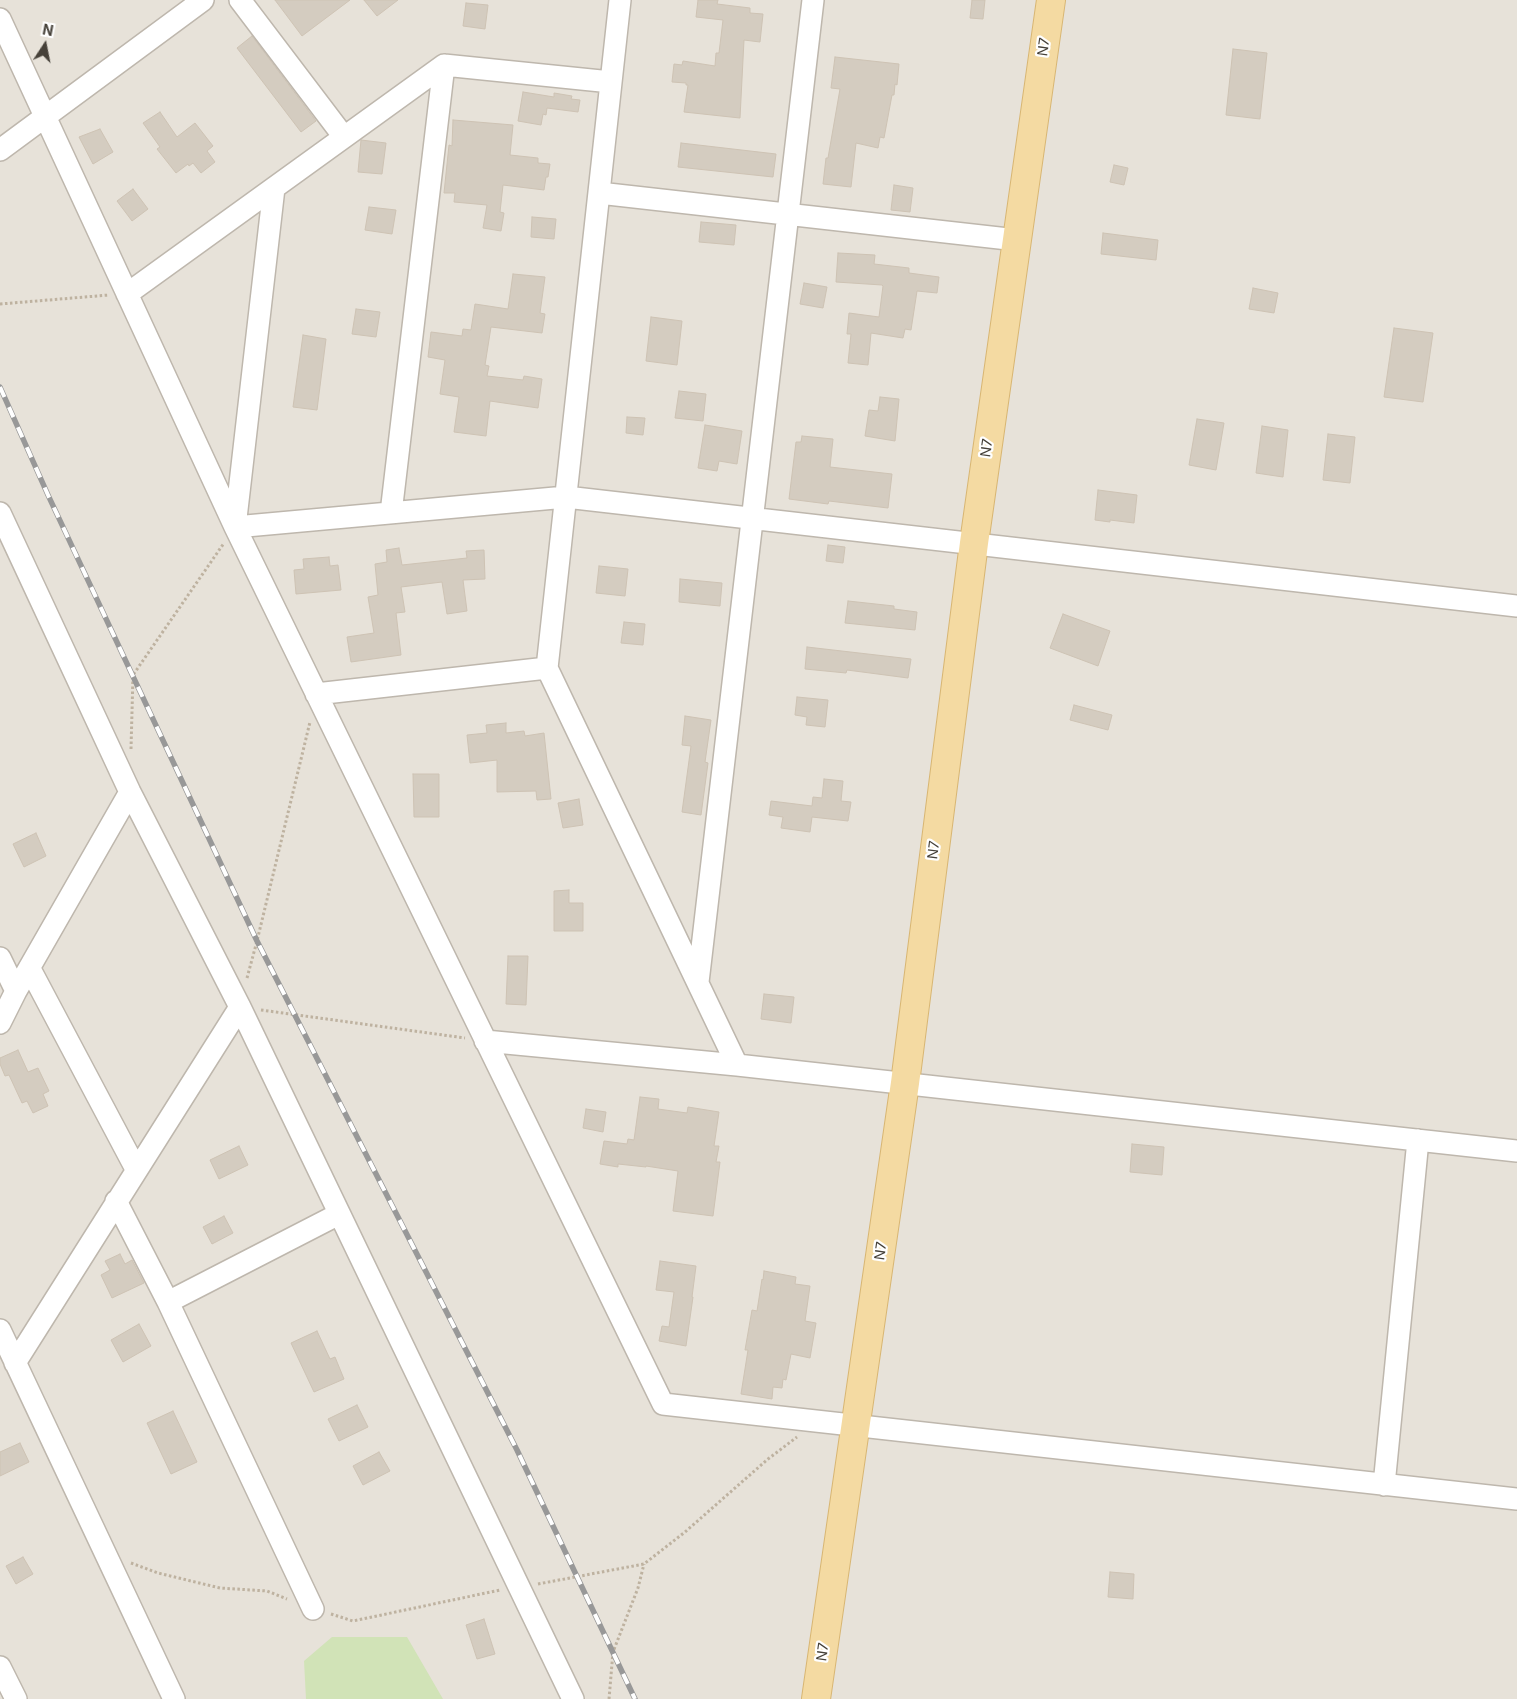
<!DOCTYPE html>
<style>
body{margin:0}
#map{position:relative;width:1517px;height:1699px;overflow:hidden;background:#f3f0ea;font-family:Inter,sans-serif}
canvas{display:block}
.north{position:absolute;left:20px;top:20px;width:50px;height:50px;-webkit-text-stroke:4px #fff;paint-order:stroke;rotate:11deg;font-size:14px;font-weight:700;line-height:20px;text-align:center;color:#464139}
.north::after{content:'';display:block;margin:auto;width:18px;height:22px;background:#464139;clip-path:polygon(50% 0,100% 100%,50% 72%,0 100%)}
</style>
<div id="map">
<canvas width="1517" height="1699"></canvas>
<div class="north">N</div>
</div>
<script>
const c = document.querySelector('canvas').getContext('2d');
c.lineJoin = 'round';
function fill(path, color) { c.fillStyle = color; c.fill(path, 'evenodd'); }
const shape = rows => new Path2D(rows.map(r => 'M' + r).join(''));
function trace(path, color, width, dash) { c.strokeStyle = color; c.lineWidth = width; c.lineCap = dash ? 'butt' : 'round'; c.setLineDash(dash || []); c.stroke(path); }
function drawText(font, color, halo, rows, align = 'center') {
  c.font = font + ' Inter,sans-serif'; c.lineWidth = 4.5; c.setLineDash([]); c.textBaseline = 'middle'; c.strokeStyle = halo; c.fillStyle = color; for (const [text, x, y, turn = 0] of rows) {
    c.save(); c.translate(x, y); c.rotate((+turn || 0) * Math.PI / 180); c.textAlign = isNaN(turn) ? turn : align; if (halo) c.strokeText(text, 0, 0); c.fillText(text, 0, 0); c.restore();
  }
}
fill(shape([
 [0,0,1517,0,1517,1699,0,1699]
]), '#e7e2d9');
fill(shape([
 [332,1637,407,1637,443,1699,306,1699,304,1661]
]), '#d1e3b7');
const building = shape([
 [275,0,350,0,302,36,275,0],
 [364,0,398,0,377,16,364,0],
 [698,0,718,0,717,4,750,8,750,13,763,14,760,42,744,40,740,118,684,112,688,85,686,85,686,83,672,82,674,64,682,65,683,61,715,66,716,53,719,53,723,20,696,17,698,0],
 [972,0,985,0,983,19,970,18,972,0],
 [466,3,488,5,485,29,463,26,466,3],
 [252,36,316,121,301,132,237,48,252,36],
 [1233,49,1267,53,1260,119,1226,115,1233,49],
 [835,57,899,64,897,85,895,84,894,95,892,95,884,138,880,137,878,148,856,143,851,187,823,184,826,158,828,158,840,89,831,88,835,57],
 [523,92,554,97,554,93,572,96,571,99,580,100,578,112,547,108,546,115,543,114,541,125,518,121,523,92],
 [160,112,177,137,195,123,213,146,207,151,215,162,201,173,193,163,189,166,188,164,176,173,157,149,160,147,143,123,160,112],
 [453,120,513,125,510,155,538,158,538,163,550,164,548,177,546,177,544,190,503,185,500,212,504,213,501,231,483,228,487,205,454,202,455,193,444,193,449,145,452,146,453,120],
 [100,129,113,152,93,164,79,137,100,129],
 [361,140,386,143,382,174,358,172,361,140],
 [681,143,776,154,773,177,678,167,681,143],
 [1114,165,1128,168,1124,185,1110,182,1114,165],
 [894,185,913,188,910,212,891,210,894,185],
 [133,189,148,209,132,221,117,201,133,189],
 [369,207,396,210,392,234,365,230,369,207],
 [532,217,556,219,554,239,531,237,532,217],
 [701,222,736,225,734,245,699,242,701,222],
 [1103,233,1158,240,1156,260,1101,254,1103,233],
 [838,253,875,255,874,264,909,268,909,273,939,277,937,293,917,291,911,330,905,329,903,338,871,333,868,365,848,363,851,334,847,334,849,313,879,317,883,286,882,285,836,282,838,253],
 [513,274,545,277,540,313,545,314,542,333,491,327,485,365,489,366,487,376,523,380,524,376,542,379,538,408,490,401,486,436,454,432,459,397,440,394,445,360,428,357,431,332,462,336,463,329,471,330,475,304,508,309,513,274],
 [804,283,827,287,823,308,800,304,804,283],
 [1253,288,1278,293,1274,313,1249,309,1253,288],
 [356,309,380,312,376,337,352,334,356,309],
 [651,317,682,321,677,365,646,361,651,317],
 [1394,328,1433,333,1423,402,1384,397,1394,328],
 [303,335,326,339,317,410,293,407,303,335],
 [679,391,706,394,703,421,675,418,679,391],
 [880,397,899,399,895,441,865,436,869,410,878,411,880,397],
 [627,417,645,418,643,435,626,433,627,417],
 [1197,419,1224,423,1216,470,1189,465,1197,419],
 [705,425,742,431,737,464,719,461,717,471,698,468,705,425],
 [1262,426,1288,430,1283,477,1256,473,1262,426],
 [1328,434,1355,437,1350,483,1323,480,1328,434],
 [802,436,833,439,830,467,892,474,888,508,829,501,828,504,789,499,796,442,801,442,802,436],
 [1098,490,1137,495,1134,523,1110,520,1110,522,1095,520,1098,490],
 [828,545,845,547,843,563,826,561,828,545],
 [399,548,402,565,467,558,466,551,484,550,485,579,463,580,467,611,447,614,442,582,401,587,405,612,396,613,401,655,351,662,347,637,374,633,368,597,378,595,375,564,387,562,386,550,399,548],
 [329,557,330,566,338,565,341,590,296,594,294,570,304,569,303,559,329,557],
 [599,566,628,569,625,596,596,593,599,566],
 [680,579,722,583,720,606,679,602,680,579],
 [848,601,894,606,894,609,917,612,915,630,845,623,848,601],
 [1063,614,1110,631,1098,666,1050,648,1063,614],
 [624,622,645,624,643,645,621,643,624,622],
 [807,647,911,659,908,678,847,670,846,673,805,669,807,647],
 [797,697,828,700,825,727,806,725,807,717,795,715,797,697],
 [1074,705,1112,715,1108,730,1070,720,1074,705],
 [685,716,711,720,705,762,708,763,701,815,682,812,691,746,682,745,685,716],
 [506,723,506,733,524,731,525,736,544,733,551,799,537,800,536,791,497,792,497,760,470,763,467,735,487,733,486,725,506,723],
 [413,774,439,774,439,817,414,817,413,774],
 [824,779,843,781,841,801,851,802,848,821,812,817,810,832,781,828,783,817,769,815,771,801,812,806,813,797,822,798,824,779],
 [579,799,583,825,563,828,558,803,579,799],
 [36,833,46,856,24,867,13,844,36,833],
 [569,890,569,903,583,903,583,931,554,931,554,891,569,890],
 [508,956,528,956,526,1005,506,1004,508,956],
 [764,994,794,997,791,1023,761,1019,764,994],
 [18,1050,28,1072,38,1068,49,1091,43,1094,48,1106,33,1113,27,1101,22,1103,9,1075,5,1076,0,1064,0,1058,18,1050],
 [640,1097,659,1099,658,1109,687,1113,688,1107,719,1112,714,1146,719,1146,716,1162,720,1162,713,1216,673,1211,678,1171,646,1166,646,1167,618,1164,618,1167,600,1164,604,1141,627,1144,628,1139,634,1140,640,1097],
 [586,1109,606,1112,603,1132,583,1128,586,1109],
 [1132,1144,1164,1147,1162,1175,1130,1172,1132,1144],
 [239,1146,248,1165,219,1179,210,1160,239,1146],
 [224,1216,233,1233,212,1244,203,1227,224,1216],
 [120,1254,125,1264,132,1260,144,1283,112,1298,101,1275,110,1270,105,1261,120,1254],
 [660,1261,696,1266,692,1297,693,1297,686,1346,659,1341,662,1326,669,1327,674,1292,656,1290,660,1261],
 [764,1271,796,1277,795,1284,810,1286,805,1321,816,1323,810,1358,791,1354,786,1380,783,1379,782,1388,773,1387,772,1399,741,1394,748,1350,745,1350,752,1310,757,1311,762,1279,763,1280,764,1271],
 [139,1324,151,1346,123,1362,111,1340,139,1324],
 [317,1331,330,1359,335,1357,344,1379,314,1392,291,1343,317,1331],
 [357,1405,368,1427,339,1441,328,1419,357,1405],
 [173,1411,197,1462,171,1474,147,1423,173,1411],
 [20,1443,29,1462,0,1476,0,1452,20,1443],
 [379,1452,390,1471,363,1485,353,1466,379,1452],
 [23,1557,33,1574,16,1584,6,1566,23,1557],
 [1110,1572,1134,1574,1133,1599,1108,1597,1110,1572],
 [484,1619,495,1654,477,1659,466,1625,484,1619]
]);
fill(building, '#d4ccc0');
trace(building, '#cec3b4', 1);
const minor = shape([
 [240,0,344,137],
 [620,0,547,668,737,1065],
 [0,19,235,527,663,1404,1517,1499],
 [0,150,203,0],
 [274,188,235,527,566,497,1517,606],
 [599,193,1017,240],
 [127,294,444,65,611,82],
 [0,513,130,792,240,1007,573,1699],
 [391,513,444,65],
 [316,694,547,668],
 [0,958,16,991],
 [30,969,136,1169],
 [698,982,813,0],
 [0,1023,16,991,130,792],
 [485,1041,737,1065,1517,1151],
 [116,1201,168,1302,313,1609],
 [168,1302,339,1214],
 [0,1330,174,1699],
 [15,1363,240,1007],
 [1384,1485,1418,1140],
 [0,1667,16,1699]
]);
const major = shape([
 [816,1699,905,1083,974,543,1051,0]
]);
trace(minor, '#beb7ad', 24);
trace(major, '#d8b673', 30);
trace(shape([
 [0,304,109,295],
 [131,749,133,675,224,543],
 [247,978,257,941,310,722],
 [261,1010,465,1038],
 [131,1563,158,1573,220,1588,267,1591,287,1599],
 [538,1584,644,1564,685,1532,768,1459,797,1437],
 [331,1614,353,1621,500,1590],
 [609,1699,613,1652,638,1588,644,1564]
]), '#beb2a0', 3, [2.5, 2.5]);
trace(minor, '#fff', 21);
trace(major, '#f4daa2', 28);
const rail = shape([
 [0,387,48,495,257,941,517,1450,635,1699]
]);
trace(rail, '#989898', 5.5);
trace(rail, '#fff', 4, [11]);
drawText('14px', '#464139', '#fff', [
 ["N7",1044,47,-82],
 ["N7",987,448,-82],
 ["N7",934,850,-83],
 ["N7",881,1251,-82],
 ["N7",823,1652,-82]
]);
</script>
